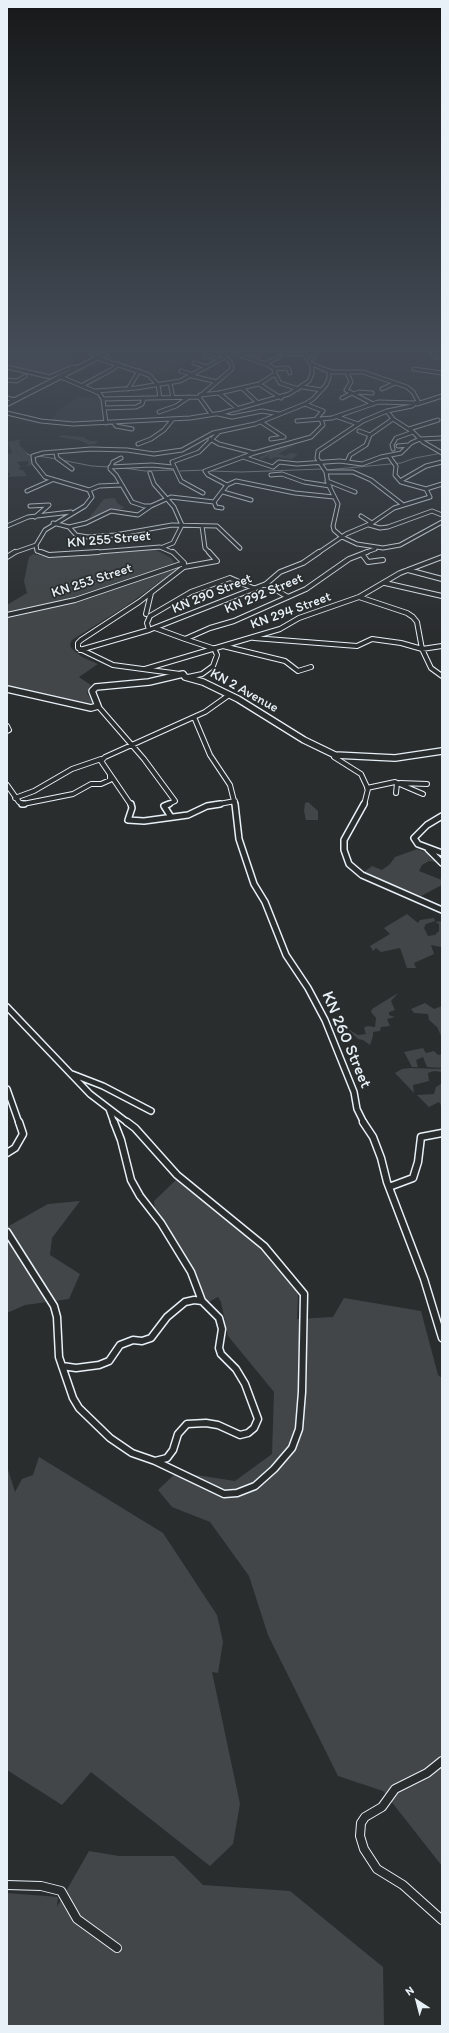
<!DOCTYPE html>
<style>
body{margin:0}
#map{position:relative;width:449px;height:2033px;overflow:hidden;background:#2a2d2e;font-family:Itim,sans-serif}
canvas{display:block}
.frame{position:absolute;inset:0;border:8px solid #e8f1f8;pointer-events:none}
.north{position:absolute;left:397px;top:1981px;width:40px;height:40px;-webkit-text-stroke:3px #2a2d2e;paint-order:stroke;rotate:324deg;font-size:11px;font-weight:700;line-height:16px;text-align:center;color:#e8f1f8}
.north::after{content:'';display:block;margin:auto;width:14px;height:18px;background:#e8f1f8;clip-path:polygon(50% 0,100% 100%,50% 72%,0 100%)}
</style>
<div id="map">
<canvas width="449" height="2033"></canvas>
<div class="frame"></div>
<div class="north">N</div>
</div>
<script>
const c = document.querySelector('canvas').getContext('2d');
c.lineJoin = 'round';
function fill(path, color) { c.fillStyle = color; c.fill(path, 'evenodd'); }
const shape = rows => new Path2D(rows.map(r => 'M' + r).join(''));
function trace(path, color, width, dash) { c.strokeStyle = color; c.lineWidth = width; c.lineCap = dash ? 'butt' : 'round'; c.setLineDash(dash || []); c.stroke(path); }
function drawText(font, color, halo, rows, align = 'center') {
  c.font = font + ' Itim,sans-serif'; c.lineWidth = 3.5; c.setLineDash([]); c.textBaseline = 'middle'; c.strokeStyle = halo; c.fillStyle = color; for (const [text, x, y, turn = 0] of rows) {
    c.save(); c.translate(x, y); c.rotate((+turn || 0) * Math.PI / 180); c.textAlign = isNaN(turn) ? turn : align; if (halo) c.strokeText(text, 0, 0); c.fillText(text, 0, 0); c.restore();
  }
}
fill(shape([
 [108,354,197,354,157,376,109,360,104,357],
 [76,397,99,397,103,410,103,421,79,422,51,420,57,412]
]), '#363a3b');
fill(shape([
 [7,354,71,354,81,357,50,375,8,365],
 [61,435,83,437,90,441,98,441,95,444,89,445,82,441,59,437],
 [23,439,18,442,20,443,19,445,28,453,26,455,32,456,33,465,25,466,29,463,28,461,17,462,21,467,18,468,20,470,23,470,27,476,8,477,10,473,7,473,7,454,12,453,8,442],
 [293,443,295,445,278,454,286,456,290,453,298,454,292,459,275,457,271,459,268,458,269,455,262,459,258,458,267,453,268,452,266,450],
 [115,498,117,503,125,508,89,518,104,499],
 [154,549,171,558,176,565,176,570,126,606,72,640,70,644,71,648,82,657,98,664,79,677,91,685,87,693,93,703,89,707,7,687,7,605,27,593,24,581,29,557,33,554,41,556,63,557],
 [308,802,318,811,318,820,306,820,304,811,305,803],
 [417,849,428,853,430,858,438,862,429,861,422,865,419,871,442,880,442,885,421,896,363,873,372,866,382,870,390,864,395,857],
 [407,914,418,923,420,920,434,918,435,921,426,924,424,928,428,936,435,935,439,931,439,924,435,922,442,921,442,950,441,947,431,945,434,954,414,963,416,968,407,968,400,948,381,952,376,948,373,951,370,946,390,934,384,928],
 [398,993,391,1001,395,1010,389,1012,389,1015,395,1017,387,1019,390,1026,381,1027,380,1031,373,1032,373,1036,370,1045,363,1040,358,1039,348,1029,358,1035,366,1034,364,1028,367,1026,375,1027,376,1018,371,1012,372,1009],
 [425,1003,434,1009,442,1006,442,1038,437,1027,429,1020,428,1014,414,1013,411,1009],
 [423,1048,426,1053,434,1051,438,1055,442,1054,442,1068,427,1067,423,1057,416,1060,418,1067,412,1067,404,1052],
 [411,1068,442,1069,442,1072,434,1071,428,1073,429,1081,413,1085,414,1093,395,1073,402,1069],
 [442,1083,442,1107,439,1102,429,1107,417,1095,434,1094,436,1087],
 [176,1180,255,1243,298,1294,297,1319,333,1317,344,1298,421,1311,438,1375,442,1378,442,1866,383,1791,338,1776,268,1635,249,1576,210,1522,172,1507,158,1490,177,1472,235,1481,272,1454,274,1392,228,1336,221,1302,218,1297,205,1304,198,1280,155,1210,154,1201],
 [80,1201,52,1238,50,1255,80,1274,69,1299,25,1305,7,1313,7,1227,48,1204],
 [39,1457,163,1533,217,1615,223,1642,218,1673,212,1672,240,1804,233,1844,210,1866,91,1772,62,1805,7,1770,7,1466,15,1492,22,1479,33,1475],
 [89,1851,119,1856,174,1856,203,1885,290,1891,383,1967,384,2026,7,2026,7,1893,58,1897,57,1907]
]), '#424648');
trace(shape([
 [27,454,32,456],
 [38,456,57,459],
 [61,460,92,466,109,467],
 [124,468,145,471,175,470],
 [326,470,401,463,415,458,442,453],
 [180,471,206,470],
 [212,471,241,472,322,469]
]), '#989fa3', 1);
const minorFar4 = shape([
 [91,354,99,357],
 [282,354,304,354],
 [304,354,310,363,323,369,333,372,363,372,407,387,413,392,418,401,412,406,387,411,363,421,318,451,317,458,326,472,328,484,338,504,333,526,334,530,342,537,357,544,383,548,400,545,442,522],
 [432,354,436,357],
 [205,355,220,360],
 [97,358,149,375,158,385,160,398],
 [252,359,260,354],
 [309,361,316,354],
 [194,363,207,367],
 [266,363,279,357],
 [7,367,50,377,72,367,77,368],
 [274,369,288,368,290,373],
 [414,369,442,373],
 [181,371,193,375],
 [347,372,351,382,346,390,373,404],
 [275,374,280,383,298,389],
 [192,376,217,382],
 [61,377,99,393,103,399,106,423],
 [7,380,17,381,25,376],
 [170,383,173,398],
 [259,384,281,398],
 [83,385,113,369,118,364],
 [302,387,322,390],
 [242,388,258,403],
 [128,389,139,371],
 [382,389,395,383],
 [96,391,136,388,180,381,225,357],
 [219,393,238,409],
 [354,394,359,392,372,393],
 [200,395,219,393,259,384,275,374,274,369,269,365,236,354],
 [7,398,15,400],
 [342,398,352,393],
 [103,399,199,397],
 [305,404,323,411,316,419],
 [417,404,442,396],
 [104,408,136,407,142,404,144,398],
 [387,411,393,419,413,432,423,442,442,453],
 [159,412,176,406,189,397],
 [7,413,41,421,73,424,190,418,222,413,289,394,309,381,312,374,312,364],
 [211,414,199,397,232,369,231,363,222,354],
 [218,414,232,417,262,411,279,414],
 [338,417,358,424],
 [297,421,332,418,378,402,415,403],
 [261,422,284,437,271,439],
 [114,423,116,426,132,429],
 [409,429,438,420],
 [359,431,370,435],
 [210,439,219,444,254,453],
 [138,444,151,439,164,430,173,419],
 [398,446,408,445],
 [393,449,392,445,396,438,413,432],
 [56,453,57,458,72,469],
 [389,456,396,466,395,475,401,482,426,489],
 [243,457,273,467,279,462,297,464,340,461,362,464,381,457,401,453,411,443,420,439,442,438],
 [121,458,113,462,110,469,116,475,132,502,144,506,151,506,171,497,214,502,227,485,236,481,295,493,334,497],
 [347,462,350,455,366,445,370,435,393,419],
 [110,467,152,465,173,467],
 [326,472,353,472,371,480,402,504],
 [150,473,154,484,174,507,182,525,173,543,163,547],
 [271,475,282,474,304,482,330,486],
 [327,481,355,492],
 [400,481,426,466,442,462],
 [227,485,208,475,205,471,254,453,311,437,323,425,321,419],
 [89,490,99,486,121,485],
 [27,491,52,480],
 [223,492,251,500],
 [203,493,181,481,172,462,199,452,219,432],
 [214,502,216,507,222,508],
 [30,506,49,505,35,517],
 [361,516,372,523],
 [53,523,69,527,76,535,88,537,115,535,172,525,217,526,240,548],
 [369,525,380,528,388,527,432,511,442,515],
 [7,526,28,517,71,512],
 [202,526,205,548,210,553],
 [69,527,86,523,111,511,138,515,151,506],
 [13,553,36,545],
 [44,553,37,551,36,545,45,530,85,506,92,497,89,490,45,477,34,463,33,456,43,453,91,449,127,450,154,454,182,450,213,433,255,424,305,404,313,399,326,385,329,378,329,371],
 [86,553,160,547,174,553],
 [318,553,346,534,372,523,394,508,430,497,426,489,442,484],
 [364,553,375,549]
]);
const minorFar3 = shape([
 [41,552,49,555,98,552],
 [173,552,184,563,184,567,139,602,81,640,78,643,78,648,113,665,180,674],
 [362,554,368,562,383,560],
 [7,557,15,552],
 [184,567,217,561,209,552],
 [408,570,442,579],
 [385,583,442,596],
 [266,584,288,597],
 [359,597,407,613,413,617,417,622,422,649,431,668,442,676],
 [146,614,151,593],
 [7,615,75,600,184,563],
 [155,628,185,639,210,628,234,621,306,589,349,559,367,552],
 [149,630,147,623,150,616,191,592,230,578,255,589],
 [254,638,357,646,372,639,401,643,422,649,442,646],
 [185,639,212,648],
 [223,646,285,661,298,671,311,667],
 [80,650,149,630,266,584,280,572,303,563,319,552],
 [145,669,280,629,299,618,359,597,400,573,442,557],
 [188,677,202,674,213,666,217,655,214,648],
 [98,706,144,759,175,801,167,805],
 [194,717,210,755,230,785,235,805],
 [7,726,9,730,7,731],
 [335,755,334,757,361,774,368,789,364,805],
 [400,783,427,784],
 [7,785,19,802,23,804,73,794,91,784,101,784,110,780,110,775],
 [367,788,395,782,423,794],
 [396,793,397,783],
 [15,798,34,791,72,769,101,759],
 [131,805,101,761,105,757,205,712,229,695],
 [214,805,235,801]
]);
const minorFar2 = shape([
 [22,804,24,804],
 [131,804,132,808,128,820,144,821,188,815,207,806,220,804],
 [169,804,164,806,171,817],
 [235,804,239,839,254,884,265,902,286,955,308,988,325,1020,354,1092,357,1109,364,1123],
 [364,804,344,840,344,850,349,864,362,875,442,910],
 [442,816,427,825,414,838,418,844,442,853],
 [428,849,442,863],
 [7,1007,90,1094,128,1123],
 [72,1074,103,1086,151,1111],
 [7,1089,19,1123],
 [109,1109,114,1123]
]);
const minorFar1 = shape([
 [114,1122,121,1140,131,1180,140,1196,161,1223,191,1272,202,1301,219,1318,222,1329,219,1348,221,1354,236,1369,245,1384,258,1419,254,1428,248,1433,240,1435,218,1425,206,1423,187,1424,178,1434,173,1450,167,1458,155,1461],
 [363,1122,373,1137,381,1158,387,1182,424,1279,442,1338],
 [7,1153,15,1148,23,1134,19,1122],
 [389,1187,413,1178,418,1162,421,1137,442,1133],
 [7,1232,54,1306,57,1317,59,1357,73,1398,79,1408,110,1438,132,1453,155,1461,224,1494,237,1493,255,1486,274,1469,292,1448,299,1429,302,1392,304,1294,264,1246,177,1175,135,1128,127,1122],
 [62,1366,76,1368,99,1365,109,1361,120,1345,133,1340,142,1341,151,1338,167,1317,185,1302,194,1300,202,1301]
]);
const minor = shape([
 [442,1761,427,1773,395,1789,382,1807,365,1817,361,1823,360,1836,364,1849,377,1869,403,1885,442,1920],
 [7,1885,41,1886,61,1891,77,1919,117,1948]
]);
const secondaryFar1 = shape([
 [7,404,105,354]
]);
const secondary = shape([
 [7,689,91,708,98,706,92,691,96,687,149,682,183,674,185,677,203,682,238,699,304,740,335,755,395,758,442,751]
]);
trace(minorFar4, '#e8f1f8', 5);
trace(minorFar3, '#e8f1f8', 6);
trace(minorFar2, '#e8f1f8', 8);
trace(minorFar1, '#e8f1f8', 9);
trace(minor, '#e8f1f8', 10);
trace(secondaryFar1, '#e8f1f8', 6);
trace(secondary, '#e8f1f8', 8);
trace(minorFar4, '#2a2d2e', 3);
trace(minorFar3, '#2a2d2e', 4);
trace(minorFar2, '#2a2d2e', 5);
trace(minorFar1, '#2a2d2e', 6);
trace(minor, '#2a2d2e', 8);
trace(secondaryFar1, '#2a2d2e', 4);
trace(secondary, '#2a2d2e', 5.5);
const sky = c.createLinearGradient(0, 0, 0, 638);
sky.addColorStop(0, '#171919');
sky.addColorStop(0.55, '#444c57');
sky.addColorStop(1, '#444c5700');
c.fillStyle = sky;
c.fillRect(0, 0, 449, 638);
drawText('14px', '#e8f1f8', '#2a2d2e', [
 ["KN 255 Street",109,540,-5],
 ["KN 253 Street",92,581,-18],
 ["KN 290 Street",212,594,-22],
 ["KN 292 Street",264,594,-23],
 ["KN 294 Street",291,611,-20],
 ["KN 2 Avenue",244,691,29]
]);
drawText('17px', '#e8f1f8', '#2a2d2e', [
 ["KN 260 Street",346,1040,67]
]);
</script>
